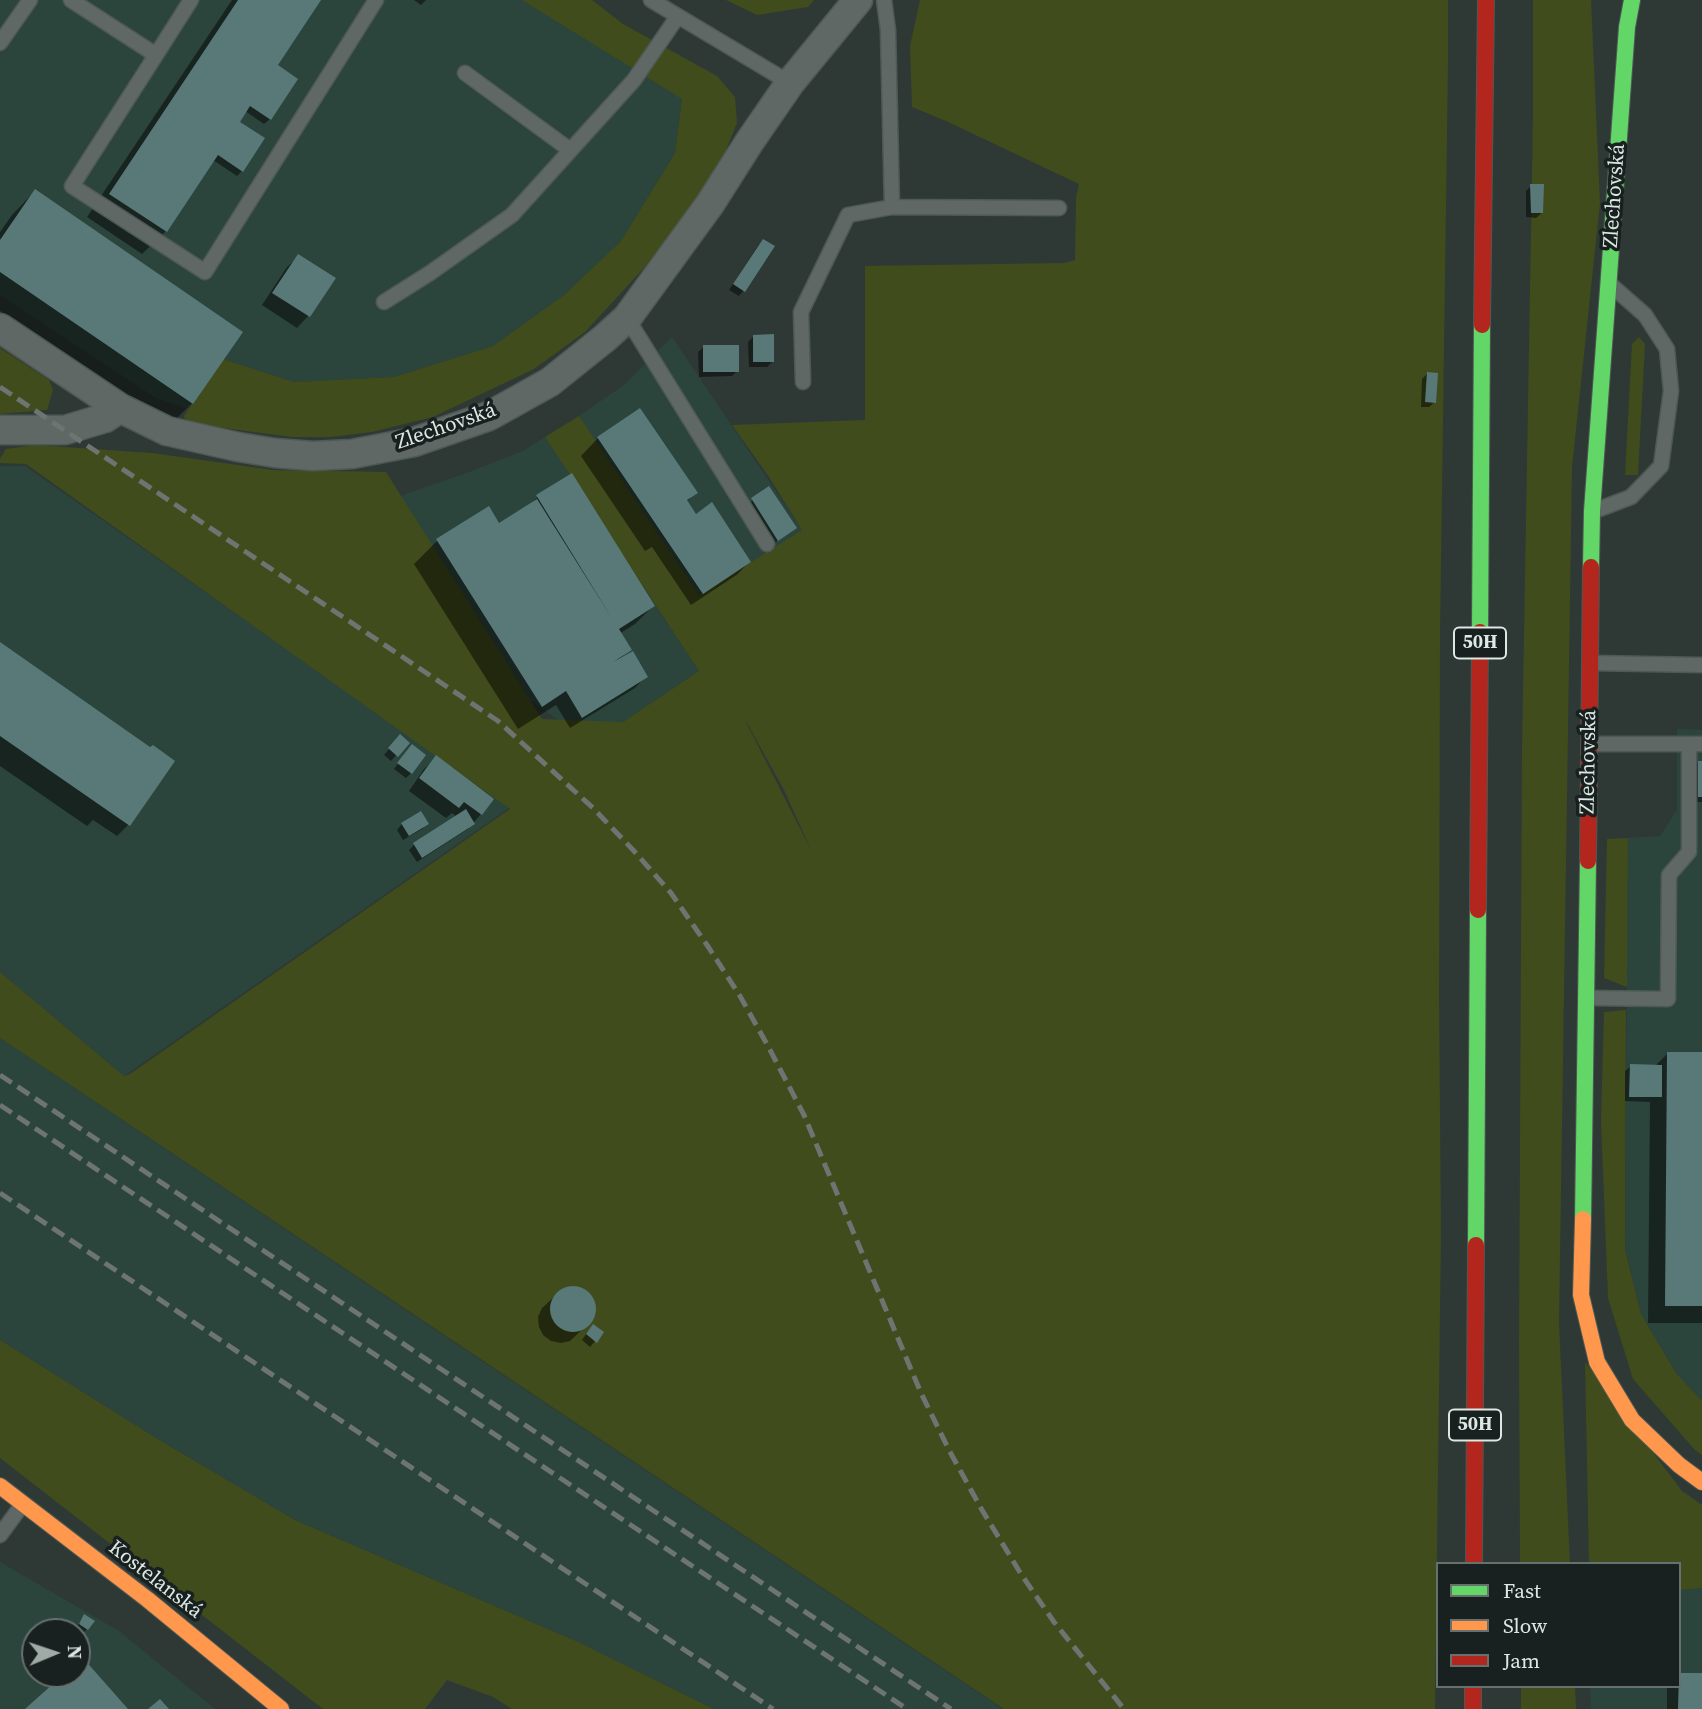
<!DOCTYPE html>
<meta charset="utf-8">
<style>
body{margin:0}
#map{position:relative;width:1702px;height:1709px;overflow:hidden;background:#2e3935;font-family:"Source Serif 4",serif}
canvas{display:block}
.legend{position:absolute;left:1436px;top:1562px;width:245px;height:126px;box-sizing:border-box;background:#18211f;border:2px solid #66716e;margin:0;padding:9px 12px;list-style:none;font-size:21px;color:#dce8e4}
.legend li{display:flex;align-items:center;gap:14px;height:35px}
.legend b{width:35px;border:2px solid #66716e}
.north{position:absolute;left:21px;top:1618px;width:70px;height:70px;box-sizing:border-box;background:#18211f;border:2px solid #66716e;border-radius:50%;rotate:88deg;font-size:19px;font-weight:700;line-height:28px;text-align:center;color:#dce8e4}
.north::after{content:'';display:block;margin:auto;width:24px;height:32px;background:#9faba7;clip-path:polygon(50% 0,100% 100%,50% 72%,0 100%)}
</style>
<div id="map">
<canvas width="1702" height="1709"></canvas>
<ul class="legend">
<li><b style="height:9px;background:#63d668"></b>Fast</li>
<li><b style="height:9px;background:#ff974d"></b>Slow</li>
<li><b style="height:9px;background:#b3261e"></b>Jam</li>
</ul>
<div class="north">N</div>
</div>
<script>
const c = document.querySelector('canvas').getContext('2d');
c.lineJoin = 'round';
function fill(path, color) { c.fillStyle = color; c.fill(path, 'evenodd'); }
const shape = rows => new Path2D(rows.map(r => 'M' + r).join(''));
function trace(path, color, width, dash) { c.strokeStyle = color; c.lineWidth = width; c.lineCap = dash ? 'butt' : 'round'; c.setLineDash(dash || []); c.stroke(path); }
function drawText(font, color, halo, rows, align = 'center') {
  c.font = font + ' "Source Serif 4",serif'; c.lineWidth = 7; c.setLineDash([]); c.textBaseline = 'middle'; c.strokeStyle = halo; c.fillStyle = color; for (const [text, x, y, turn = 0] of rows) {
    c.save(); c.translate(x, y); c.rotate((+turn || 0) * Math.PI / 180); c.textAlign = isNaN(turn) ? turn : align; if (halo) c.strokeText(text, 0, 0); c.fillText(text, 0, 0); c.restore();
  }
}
fill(shape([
 [0,0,522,0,682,98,675,153,621,241,564,295,493,346,394,377,294,382,223,359,186,408,156,398,0,295],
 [672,337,802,530,699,596,579,416,624,385],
 [545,437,699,671,592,743,449,645,355,512,469,472,523,451],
 [0,466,25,466,435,753,509,808,124,1076,0,972],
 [1677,729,1702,730,1702,1401,1676,1373,1641,1314,1625,1248,1628,838,1660,836,1677,810],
 [0,1038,407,1311,1003,1709,714,1709,576,1641,295,1520,156,1438,0,1340],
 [0,1562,119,1631,215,1709,0,1709],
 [35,1632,77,1632,77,1674,35,1674],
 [1702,1588,1702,1709,1591,1709,1590,1686,1679,1686,1679,1590]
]), '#2b453d');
fill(shape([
 [522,0,592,0,623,24,717,76,735,97,737,123,722,160,691,208,643,269,585,332,534,369,433,417,372,432,330,437,291,437,186,423,184,416,223,359,294,382,394,377,493,346,564,295,621,241,675,153,682,99],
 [726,0,814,0,808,7,757,15],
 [920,0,1448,0,1448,62,1440,634,1439,997,1441,1232,1435,1709,1004,1709,0,1038,0,972,124,1076,130,1074,510,809,26,464,0,463,0,459,6,449,35,445,152,453,273,470,386,472,542,719,623,722,699,671,545,437,579,416,699,595,802,530,769,477,732,425,865,420,865,266,1064,263,1075,260,1076,198,1079,184,946,121,912,107,910,46],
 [746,721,784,790,812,852,746,722],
 [1533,0,1591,0,1600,203,1572,467,1559,1322,1570,1564,1520,1564,1519,1342,1522,749,1533,116],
 [1639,337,1645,344,1638,475,1625,475,1632,344],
 [0,348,49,380,53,390,47,410,0,414],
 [1628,838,1627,987,1604,978,1607,839],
 [1626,1010,1625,1249,1641,1314,1676,1373,1702,1401,1702,1455,1695,1450,1633,1379,1608,1298,1601,1121,1604,1012],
 [0,1340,156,1438,295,1520,576,1641,714,1709,512,1709,493,1697,447,1680,425,1709,323,1709,0,1458],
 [1585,1362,1682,1491,1702,1505,1702,1588,1679,1590,1679,1564,1589,1564],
 [1521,1686,1575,1686,1576,1709,1521,1709]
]), '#404c1c');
fill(shape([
 [232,0,319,0,272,73,270,119,264,124,245,111,237,122,242,171,237,176,213,160,166,231,142,254,87,217],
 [414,0,426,0,421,5],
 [1531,186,1542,213,1536,218,1526,217,1526,191],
 [35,191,192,403,169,426,0,311,0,232,12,215],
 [763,241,744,290,739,296,729,290,758,246],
 [299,256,333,279,308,316,297,328,262,305,287,267],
 [754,336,773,361,767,367,749,367,748,342],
 [704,347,737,371,732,376,699,377,698,352],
 [1427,374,1435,402,1429,407,1421,407,1422,379],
 [598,438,696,493,686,502,695,516,749,562,738,574,691,605,652,547,645,551,581,456],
 [769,488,794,528,773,544,747,505],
 [538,497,653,606,635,624,619,634,629,650,621,658,646,676,635,688,570,728,556,705,518,729,414,564,437,541,499,525,526,508],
 [0,644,151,748,173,761,128,825,117,836,93,820,87,826,0,766],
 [395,742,407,743,391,761,384,755],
 [407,752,411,773,406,778,394,769],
 [436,758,481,814,468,829,417,862,409,850,414,845,457,817,452,813,446,818,409,791,424,769],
 [1698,762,1702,762,1702,802,1693,802,1693,768],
 [420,813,427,824,422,829,403,840,397,830,402,824],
 [1668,1053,1702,1054,1702,1323,1648,1323,1650,1102,1625,1101,1625,1071,1631,1066,1655,1066],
 [572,1287,582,1288,589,1294,594,1303,594,1313,590,1322,570,1341,561,1343,551,1341,543,1335,539,1327,538,1317,542,1308,555,1296,563,1289],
 [588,1331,602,1333,590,1347,582,1340],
 [85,1616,87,1629,82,1634,75,1629],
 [1702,1674,1702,1709,1667,1709,1667,1686,1679,1686]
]), '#0007');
fill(shape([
 [238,0,321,0,278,65,298,79,271,120,250,106,240,122,265,138,243,172,218,155,167,232,109,194],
 [1530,184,1544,184,1543,213,1531,213],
 [35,189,243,332,193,404,0,272,0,240],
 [763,239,775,246,745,292,733,284],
 [298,254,336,278,310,317,272,293],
 [774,334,774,362,753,362,753,335],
 [703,345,739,345,739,372,703,372],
 [1427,372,1438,373,1436,403,1425,402],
 [640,408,698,493,687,500,696,514,712,502,751,562,703,594,597,437],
 [572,473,655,606,619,629,632,650,613,662,633,651,648,677,582,718,566,691,542,707,436,539,489,506,499,523,537,499,613,620,536,495],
 [769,486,797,528,778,541,751,498],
 [0,642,150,747,153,745,175,761,130,826,0,736],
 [400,734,410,743,398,757,388,748],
 [412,744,426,755,412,774,397,763],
 [436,755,494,799,482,815,464,802,459,808,419,778],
 [1698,761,1702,761,1702,797,1698,797],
 [466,809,475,824,422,858,413,843],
 [421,811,429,824,409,836,401,823],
 [1667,1052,1702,1052,1702,1306,1665,1306],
 [1630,1064,1662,1065,1662,1097,1629,1097],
 '550 1309a23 23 0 1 1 46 0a23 23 0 1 1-46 0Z',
 [593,1324,604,1332,597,1343,586,1334],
 [84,1614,95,1621,88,1630,79,1624],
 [83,1658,128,1709,25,1709,64,1674,77,1674,77,1663],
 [1679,1673,1702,1673,1702,1709,1678,1709],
 [160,1699,169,1709,148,1709]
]), '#597979');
const lane = shape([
 [71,0,156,55,191,0],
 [651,0,790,83],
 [884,0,888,30,892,207,1059,208],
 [0,43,30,0],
 [156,55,72,186,205,272,376,0],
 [465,73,570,150],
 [384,302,430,273,512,215,634,80,678,16],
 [627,318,767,544],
 [803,382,801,312,848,215,892,207],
 [1594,511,1631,497,1661,466,1671,391,1667,349,1645,315,1612,286],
 [1591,663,1702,665],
 [1591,744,1702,744],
 [1588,998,1668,999,1669,875,1689,852,1689,744],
 [0,1535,22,1505]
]);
const street = shape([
 [0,328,120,408,167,431,238,447,275,453,313,456,352,454,414,442,489,416,550,382,605,338,627,318,710,204,750,141,790,83,858,0],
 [0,430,65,430,105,418,120,408]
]);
const fast = shape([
 [1591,567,1592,511,1627,27,1632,0],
 [1480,632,1482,325],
 [1583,1219,1588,861],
 [1476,1245,1478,910]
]);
const slow = shape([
 [1583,1219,1581,1295,1597,1362,1632,1420,1679,1465,1702,1482],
 [0,1486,147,1599,281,1709]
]);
const jam = shape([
 [1482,325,1486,0],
 [1588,861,1591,567],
 [1478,910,1480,632],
 [1474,1564,1476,1245],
 [1473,1686,1473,1709]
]);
trace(lane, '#4e5854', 17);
trace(street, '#4e5854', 31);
trace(fast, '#4e5854', 18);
trace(slow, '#4e5854', 18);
trace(jam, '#4e5854', 18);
trace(lane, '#5f6865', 14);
trace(street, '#5f6865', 28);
trace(fast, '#63d668', 16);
trace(slow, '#ff974d', 16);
trace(jam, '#b3261e', 16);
trace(shape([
 [0,387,498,721,593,808,634,851,671,893,709,948,740,996,769,1048,804,1115,921,1393,949,1450,982,1510,1021,1574,1054,1622,1124,1709],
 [0,1075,951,1709],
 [0,1105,907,1709],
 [0,1193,773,1709]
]), '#6d7472', 5, [14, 7]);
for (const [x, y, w] of [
 [1480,643,52],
 [1475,1425,52]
]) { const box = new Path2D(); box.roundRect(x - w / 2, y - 15.5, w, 31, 5); c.fillStyle = '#18211f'; c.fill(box); trace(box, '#dce8e4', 2); }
drawText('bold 19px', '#dce8e4', null, [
 ["50H",1480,643],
 ["50H",1475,1425]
]);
drawText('21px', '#dce8e4', '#18211f', [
 ["Zlechovská",1615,196,-86],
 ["Zlechovská",446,427,-19],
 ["Zlechovská",1589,762,-89],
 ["Kostelanská",155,1580,38]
]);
</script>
